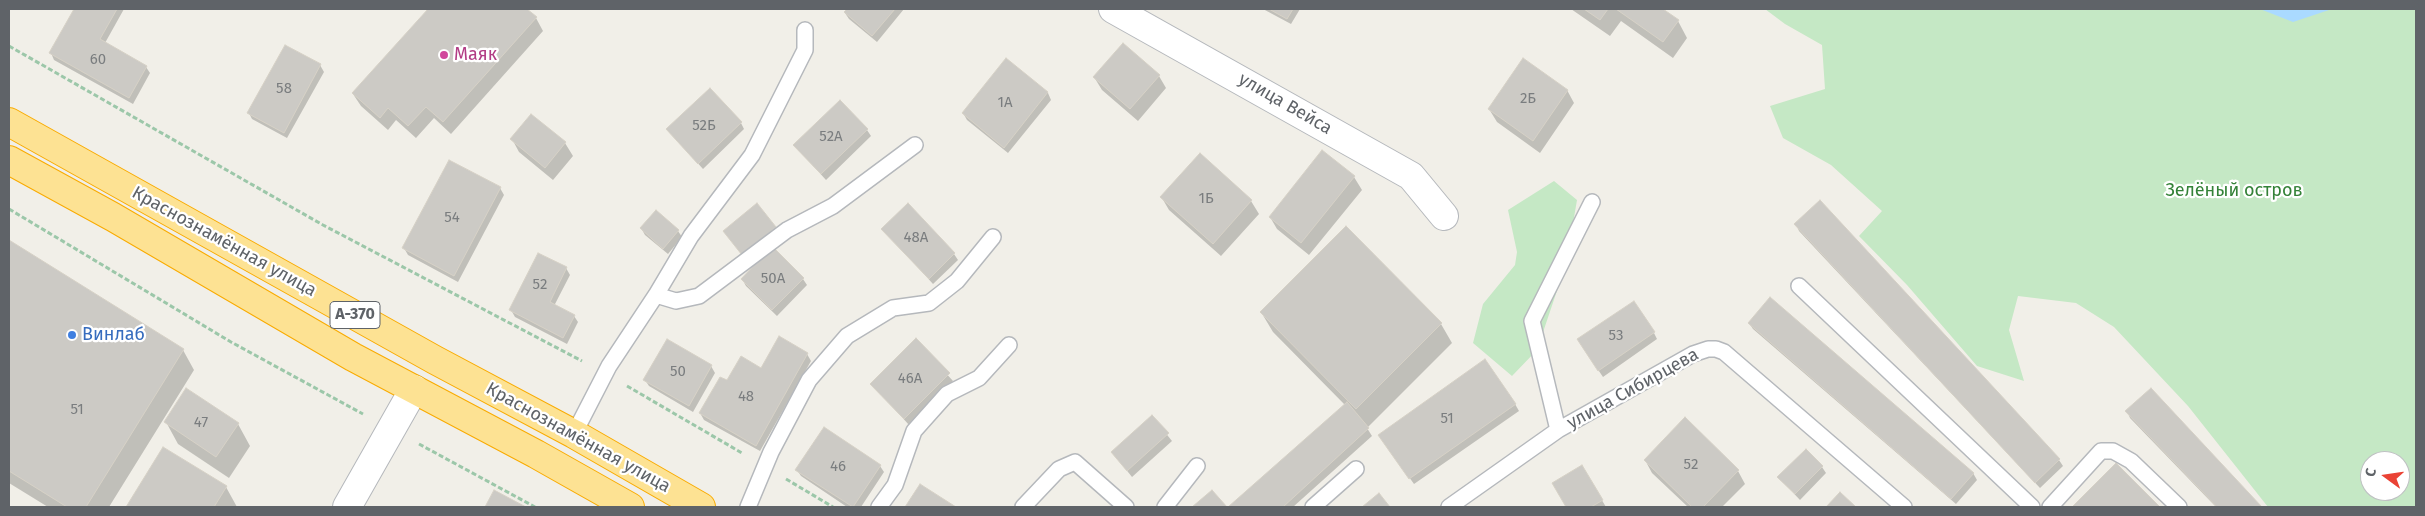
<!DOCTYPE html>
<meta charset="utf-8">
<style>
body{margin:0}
#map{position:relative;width:2425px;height:516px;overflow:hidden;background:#f1efe8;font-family:"Fira Sans",sans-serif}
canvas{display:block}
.frame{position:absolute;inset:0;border:10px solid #5f6368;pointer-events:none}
.north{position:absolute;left:2360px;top:451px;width:50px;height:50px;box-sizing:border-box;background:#fff;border:1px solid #bfc1c3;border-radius:50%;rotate:284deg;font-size:14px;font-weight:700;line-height:20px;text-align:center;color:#5f6368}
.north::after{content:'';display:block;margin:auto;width:18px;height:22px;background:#ea4335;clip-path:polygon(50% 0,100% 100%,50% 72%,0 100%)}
</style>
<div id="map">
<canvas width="2425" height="516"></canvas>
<div class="frame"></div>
<div class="north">С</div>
</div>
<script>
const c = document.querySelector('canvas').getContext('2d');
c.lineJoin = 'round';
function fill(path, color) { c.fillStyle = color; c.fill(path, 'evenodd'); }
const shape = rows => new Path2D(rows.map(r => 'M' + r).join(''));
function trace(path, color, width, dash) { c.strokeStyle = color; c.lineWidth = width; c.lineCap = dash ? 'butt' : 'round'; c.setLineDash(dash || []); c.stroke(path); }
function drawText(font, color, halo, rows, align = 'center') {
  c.font = font + ' "Fira Sans",sans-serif'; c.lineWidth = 4.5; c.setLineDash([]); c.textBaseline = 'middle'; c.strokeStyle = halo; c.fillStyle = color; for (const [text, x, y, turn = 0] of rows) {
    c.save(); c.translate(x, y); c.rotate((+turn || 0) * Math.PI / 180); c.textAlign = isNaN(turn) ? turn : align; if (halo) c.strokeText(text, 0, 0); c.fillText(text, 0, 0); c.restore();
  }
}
fill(shape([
 [1765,9,2416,9,2416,507,2268,507,2188,406,2114,327,2076,303,2018,296,2009,330,2024,381,1977,366,1907,285,1859,236,1882,211,1831,165,1783,138,1770,106,1825,89,1822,45,1785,24],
 [2370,461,2400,461,2400,491,2370,491],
 [1554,181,1577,200,1566,264,1537,350,1512,376,1473,343,1483,304,1515,265,1517,252,1508,210]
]), '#c5e8c5');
fill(shape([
 [2260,9,2332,9,2293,22]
]), '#aadaff');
fill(shape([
 [76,9,124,9,105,43,146,67,150,73,133,104,54,60,51,53],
 [430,9,526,9,536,18,543,31,451,134,434,118,416,138,396,120,388,130,361,106,353,94],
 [848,9,904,9,877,42,849,19,845,13],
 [1263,9,1300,9,1291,24],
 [1571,9,1660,9,1678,21,1687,38,1673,58,1621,21,1610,36],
 [1006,60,1048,93,1051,100,1008,153,967,120,963,113],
 [320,65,324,72,287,138,252,119,249,113],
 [1159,76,1166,88,1138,121,1102,90,1094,77],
 [1567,90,1574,103,1540,153,1497,122,1489,109],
 [532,116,565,143,573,156,553,180,519,152,512,139],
 [741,123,744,129,703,169,667,129],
 [867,130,871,136,826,180,795,146],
 [1322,152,1354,177,1362,190,1309,255,1277,229,1270,217],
 [1200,155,1251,201,1259,214,1221,256,1169,210,1162,198],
 [500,188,504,195,458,282,408,255,404,248],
 [1819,202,2059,460,2063,466,2040,488,1799,231,1796,224],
 [757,205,779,234,747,260,724,232],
 [656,212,678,231,682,237,668,254,645,235,641,228],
 [883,229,954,254,958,260,933,284],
 [9,242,183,350,194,370,109,507,48,507,9,483],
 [772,248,803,279,807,285,777,316,746,286,742,279],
 [539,254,566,268,570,275,554,306,574,316,578,322,567,344,515,317,511,310],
 [1261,312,1441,324,1452,343,1367,428,1372,436,1293,507,1230,507,1345,405,1273,332],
 [1749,323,1973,473,1977,480,1956,504,1753,329],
 [1654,333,1657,339,1603,377,1582,346],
 [779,338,807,354,811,361,760,451,704,420,700,413,727,382,761,369],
 [916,340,953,381,909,425,872,384],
 [711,366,715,373,693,412,649,386,645,380],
 [2151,389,2261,507,2216,507,2130,418,2127,411],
 [1515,404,1519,411,1414,484,1384,442],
 [1152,416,1172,441,1132,477,1112,452],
 [1685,419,1738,471,1745,484,1722,507,1688,507,1652,473,1645,460],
 [166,422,238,424,250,446,229,478,178,444],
 [163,448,226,487,237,507,127,507],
 [2116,465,2158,507,2074,507],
 [880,466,884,472,861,507,847,507,801,476,797,470],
 [1582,467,1606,507,1567,507,1553,484],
 [1822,467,1826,473,1800,500,1779,478]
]), '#0003');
const building = shape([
 [74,9,117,9,100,39,147,66,129,98,49,53,74,9],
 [428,9,527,9,537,17,443,122,426,107,408,126,388,108,380,118,352,93,428,9],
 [847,9,895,9,872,36,844,12,847,9],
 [1269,9,1293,9,1287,19,1269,9],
 [1584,9,1608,9,1600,20,1584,9],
 [1616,9,1663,9,1679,20,1663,42,1616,9],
 [1123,43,1160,75,1130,109,1093,77,1123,43],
 [285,45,321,64,284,133,247,113,285,45],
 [1006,58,1048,92,1004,148,962,113,1006,58],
 [1523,58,1568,90,1533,141,1488,109,1523,58],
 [710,88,742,122,698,164,666,129,710,88],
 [840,100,868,129,821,174,793,145,840,100],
 [531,114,566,142,545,168,510,139,531,114],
 [1322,150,1355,176,1301,243,1269,217,1322,150],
 [1200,153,1252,200,1213,244,1160,197,1200,153],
 [449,160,501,187,454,276,402,248,449,160],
 [1820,200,2060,459,2035,483,1794,224,1820,200],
 [757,203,776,227,742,255,723,231,757,203],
 [908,203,955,253,929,279,881,229,908,203],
 [656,210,679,230,663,249,640,228,656,210],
 [1346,226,1442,323,1356,409,1260,312,1346,226],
 [9,240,184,349,86,507,67,507,9,471,9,240],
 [772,246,804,278,772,310,741,279,772,246],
 [538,253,567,267,550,302,575,315,563,338,509,310,538,253],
 [1770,297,1974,473,1951,499,1748,323,1770,297],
 [1634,301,1655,332,1598,371,1577,339,1634,301],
 [779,336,808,353,756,446,699,413,720,377,727,380,741,356,761,368,779,336],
 [916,338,950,373,904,419,870,384,916,338],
 [667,339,712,365,689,406,643,380,667,339],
 [1485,359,1516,404,1409,479,1378,435,1485,359],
 [186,388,239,423,216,457,164,422,186,388],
 [2151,388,2262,507,2217,507,2125,411,2151,388],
 [1347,402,1369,428,1283,507,1228,507,1347,402],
 [1152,415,1169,433,1127,471,1111,452,1152,415],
 [1685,417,1739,470,1703,507,1692,507,1644,460,1685,417],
 [824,427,881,465,853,507,795,470,824,427],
 [163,447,227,486,214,507,126,507,163,447],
 [1806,449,1823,466,1795,494,1777,477,1806,449],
 [2116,463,2160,507,2072,507,2116,463],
 [1582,465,1603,500,1591,507,1566,507,1552,483,1582,465],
 [920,484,956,507,905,507,920,484],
 [494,490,526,507,485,507,494,490],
 [1212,490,1227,507,1192,507,1212,490],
 [1840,492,1856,507,1826,507,1840,492],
 [1379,493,1390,507,1362,507,1379,493]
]);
fill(building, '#cccac5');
trace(building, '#d6d1c6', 1);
const lane = shape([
 [1799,286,2032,507],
 [656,295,676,301,699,296,787,230,833,206,915,145],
 [1558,430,1532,321,1592,202],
 [574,434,609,366,656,295,691,236,752,155,805,50,805,30],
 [748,507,771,452,809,380,847,336,893,308,929,303,957,281,993,237],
 [879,507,895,485,914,431,947,394,979,378,1009,345],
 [1023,507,1059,469,1075,462,1126,507],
 [1165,507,1197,466],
 [1313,507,1356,469],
 [1449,507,1558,430,1693,354,1708,349,1716,349,1724,352,1904,507],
 [2050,507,2101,451,2113,451,2131,461,2179,507]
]);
const street = shape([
 [1113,9,1411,176,1444,216],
 [347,507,414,389]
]);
const highway = shape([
 [9,122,435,360,574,434,701,507],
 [9,160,113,217,353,357,536,454,630,507]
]);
trace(lane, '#b5b8bc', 18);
trace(street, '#b5b8bc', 30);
trace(highway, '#f9ab00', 30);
trace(shape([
 [9,46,323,225,582,361],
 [9,209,231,342,363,414],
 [627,386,742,453],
 [419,444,535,507],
 [786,479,833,507]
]), '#9cc7a9', 3, [5, 2.5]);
trace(lane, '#fff', 15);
trace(street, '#fff', 28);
trace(highway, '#fde293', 28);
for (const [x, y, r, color] of [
 [444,55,5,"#d1479c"],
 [72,335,5,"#3f7fe0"]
]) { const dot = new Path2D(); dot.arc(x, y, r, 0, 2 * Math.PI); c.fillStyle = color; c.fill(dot); trace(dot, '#fff', 2); }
drawText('15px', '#7a7d7f', null, [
 ["60",98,60],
 ["58",284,89],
 ["2Б",1528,99],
 ["1А",1005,103],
 ["52Б",704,126],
 ["52А",831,137],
 ["1Б",1206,199],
 ["54",452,218],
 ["48А",916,238],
 ["50А",773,279],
 ["52",540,285],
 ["53",1616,336],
 ["50",678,372],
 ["46А",910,379],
 ["48",746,397],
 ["51",77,410],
 ["51",1447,419],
 ["47",201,423],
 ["52",1691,465],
 ["46",838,467]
]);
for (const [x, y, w] of [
 [355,315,50]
]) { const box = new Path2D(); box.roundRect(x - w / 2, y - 13.5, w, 27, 4); c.fillStyle = '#fff'; c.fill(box); trace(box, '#5f6368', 1); }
drawText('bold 16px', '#5f6368', null, [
 ["А-370",355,315]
]);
drawText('18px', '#b23c85', '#fff', [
 ["Маяк",454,55]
], 'left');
drawText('18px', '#5f6368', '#fff', [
 ["улица Вейса",1285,104,30],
 ["Краснознамённая улица",224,242,29],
 ["улица Сибирцева",1633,389,-29],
 ["Краснознамённая улица",578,438,29]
]);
drawText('18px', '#348238', '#fff', [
 ["Зелёный остров",2234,191]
]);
drawText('18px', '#366cbe', '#fff', [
 ["Винлаб",82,335]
], 'left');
</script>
